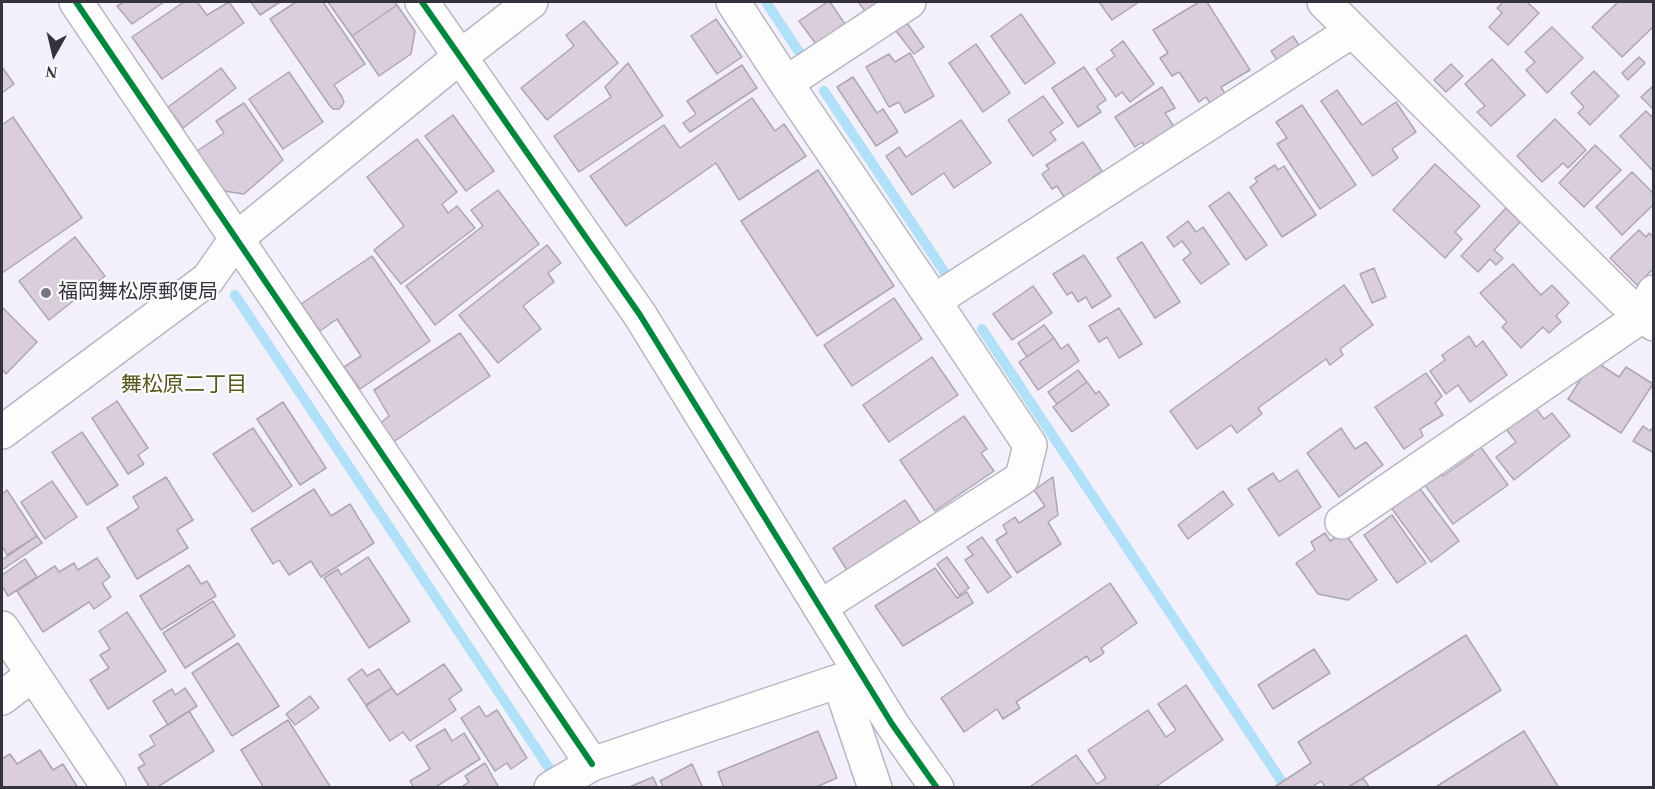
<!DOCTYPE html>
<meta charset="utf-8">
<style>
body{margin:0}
#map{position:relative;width:1655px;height:789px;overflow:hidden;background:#f3f0fb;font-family:"Times New Roman",serif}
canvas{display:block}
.frame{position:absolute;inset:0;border:3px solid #35333e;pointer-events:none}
.north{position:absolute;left:24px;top:24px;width:60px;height:60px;-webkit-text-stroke:4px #fcfcfc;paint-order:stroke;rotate:188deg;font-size:16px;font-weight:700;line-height:24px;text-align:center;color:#35333e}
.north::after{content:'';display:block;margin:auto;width:21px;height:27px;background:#35333e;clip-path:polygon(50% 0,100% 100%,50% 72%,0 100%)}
</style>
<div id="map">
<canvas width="1655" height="789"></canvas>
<div class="frame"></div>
<div class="north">N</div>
</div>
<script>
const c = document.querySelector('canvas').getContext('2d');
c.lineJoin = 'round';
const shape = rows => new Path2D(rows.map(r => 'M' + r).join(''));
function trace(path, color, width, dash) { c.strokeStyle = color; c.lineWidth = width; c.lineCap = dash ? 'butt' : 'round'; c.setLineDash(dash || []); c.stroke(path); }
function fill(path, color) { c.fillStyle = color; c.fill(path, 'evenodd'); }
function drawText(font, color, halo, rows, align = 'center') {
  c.font = font + ' "Times New Roman","Noto Sans JP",serif'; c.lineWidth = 4.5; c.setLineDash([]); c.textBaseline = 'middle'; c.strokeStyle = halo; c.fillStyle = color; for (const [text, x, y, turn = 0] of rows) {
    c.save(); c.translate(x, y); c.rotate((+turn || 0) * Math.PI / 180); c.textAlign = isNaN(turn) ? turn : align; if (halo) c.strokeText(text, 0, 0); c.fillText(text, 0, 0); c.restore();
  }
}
trace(shape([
 [766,2,799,52],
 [824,91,945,273],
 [235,295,557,780],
 [982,329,1286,788]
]), '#b0e1f8', 10);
const building = shape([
 [124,2,164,2,132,24,117,6,124,2],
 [184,2,197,2,207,15,229,2,244,23,162,79,132,37,184,2],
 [251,2,280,2,260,15,251,2],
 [296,2,323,2,365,64,334,85,342,97,344,102,342,106,339,109,333,109,330,106,270,19,296,2],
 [328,2,395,2,397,5,352,36,328,2],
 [827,2,830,2,845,24,816,44,799,21,827,2],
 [858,2,880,2,866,12,858,2],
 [1099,2,1139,2,1112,20,1099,2],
 [1199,2,1207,2,1250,70,1221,87,1227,97,1212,106,1206,97,1199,102,1179,72,1172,76,1160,58,1168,53,1153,30,1199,2],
 [1503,2,1527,2,1539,13,1508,45,1489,27,1502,13,1497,8,1503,2],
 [1618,2,1654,2,1654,26,1622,57,1592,27,1618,2],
 [397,5,415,31,411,54,379,76,352,36,397,5],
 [1021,14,1055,63,1025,84,991,36,1021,14],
 [716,19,742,57,717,74,691,36,716,19],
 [584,21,618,63,547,120,521,88,574,46,566,35,584,21],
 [907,23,924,47,914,54,896,31,907,23],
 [1552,27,1583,58,1547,93,1526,70,1535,62,1525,52,1552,27],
 [1293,36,1301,48,1279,63,1271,51,1293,36],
 [1123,41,1154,84,1130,102,1122,92,1116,97,1096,69,1115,56,1111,50,1123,41],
 [976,44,1010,93,983,112,949,63,976,44],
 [910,53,934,96,905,113,899,102,889,107,866,67,889,54,895,62,910,53],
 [1639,57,1645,63,1628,80,1622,73,1639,57],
 [1492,59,1525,95,1491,126,1477,112,1485,106,1465,84,1492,59],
 [628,63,663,116,579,172,554,136,611,97,605,87,628,63],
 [1451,64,1463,76,1446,92,1434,80,1451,64],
 [742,65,757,88,690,132,683,123,696,114,687,101,742,65],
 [2,67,14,84,2,93,2,67],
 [1084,67,1106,100,1097,106,1101,112,1078,127,1052,88,1084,67],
 [221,68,236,88,183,128,168,107,221,68],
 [1594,71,1619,96,1590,125,1578,113,1584,107,1571,93,1594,71],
 [289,72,323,122,283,149,249,99,289,72],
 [853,77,877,113,883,109,898,132,876,146,837,87,853,77],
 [1654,85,1654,110,1641,97,1654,85],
 [1162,87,1175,108,1165,113,1179,134,1149,153,1142,142,1135,147,1115,117,1162,87],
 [1337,90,1362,125,1396,102,1416,132,1392,149,1398,158,1373,176,1321,101,1337,90],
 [1043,96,1063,123,1050,132,1056,140,1033,156,1008,120,1043,96],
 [752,98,775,131,784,124,806,156,739,200,716,163,626,226,590,176,664,125,680,148,752,98],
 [244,103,283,160,244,194,224,191,197,151,224,133,216,121,244,103],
 [1302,105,1356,185,1320,209,1277,144,1287,138,1276,122,1302,105],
 [1646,111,1654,119,1654,172,1620,136,1646,111],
 [453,115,494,171,466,191,425,136,453,115],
 [13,117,82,218,2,273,2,125,13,117],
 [1555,119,1586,150,1568,168,1563,163,1542,182,1517,156,1555,119],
 [961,120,991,163,954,188,944,173,912,195,886,156,899,147,906,157,961,120],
 [417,139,457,192,442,204,448,213,457,206,475,228,401,284,374,250,404,226,367,177,417,139],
 [1083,142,1102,171,1093,177,1098,186,1069,205,1057,186,1052,189,1042,174,1049,169,1046,165,1083,142],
 [1595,145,1621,170,1584,207,1559,183,1595,145],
 [1435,164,1480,206,1455,232,1462,239,1445,258,1393,210,1435,164],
 [1275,165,1278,170,1284,166,1316,215,1282,237,1250,187,1257,182,1255,178,1275,165],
 [818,170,894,286,817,336,741,221,818,170],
 [1632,172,1654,194,1654,204,1622,235,1596,207,1632,172],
 [498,190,539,244,435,325,406,286,483,226,471,210,498,190],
 [1229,192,1267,245,1246,260,1209,206,1229,192],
 [1506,208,1520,222,1494,250,1503,258,1496,265,1490,259,1478,272,1461,256,1506,208],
 [1188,221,1196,232,1203,227,1229,264,1201,284,1183,260,1191,253,1182,241,1174,247,1167,237,1188,221],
 [1639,230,1646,237,1649,233,1654,237,1654,268,1637,285,1610,258,1639,230],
 [75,237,105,276,49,320,19,281,75,237],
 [1142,242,1180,302,1155,318,1117,258,1142,242],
 [547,245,561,263,548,273,554,282,523,306,541,329,498,363,459,315,547,245],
 [1084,255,1111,296,1092,308,1086,297,1078,302,1072,292,1067,295,1053,274,1084,255],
 [372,256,430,341,360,389,344,367,361,356,337,319,320,331,301,304,372,256],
 [1513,264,1541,295,1552,285,1569,303,1556,316,1561,322,1549,333,1543,327,1521,348,1502,327,1507,322,1480,293,1513,264],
 [1374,268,1386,297,1372,303,1360,274,1374,268],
 [1344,285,1373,325,1340,349,1343,355,1330,365,1326,359,1258,408,1262,414,1237,433,1231,425,1197,449,1170,411,1344,285],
 [1033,286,1052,313,1012,340,993,314,1033,286],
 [894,298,922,339,852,386,824,345,894,298],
 [2,307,37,342,6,374,2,369,2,307],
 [1119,308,1142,344,1119,358,1107,337,1099,342,1089,326,1119,308],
 [1044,325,1054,338,1027,357,1018,343,1044,325],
 [460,333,490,376,389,445,378,425,389,416,374,390,460,333],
 [1469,336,1476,347,1483,341,1507,375,1470,402,1458,385,1446,394,1430,371,1445,360,1442,355,1469,336],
 [1054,338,1061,349,1068,344,1079,361,1038,390,1019,362,1054,338],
 [932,357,958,395,889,442,863,405,932,357],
 [1593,360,1619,377,1626,367,1653,384,1621,433,1568,399,1593,360],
 [1078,370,1087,382,1057,404,1048,392,1078,370],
 [1426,373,1442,396,1435,403,1443,415,1420,429,1423,436,1404,449,1375,407,1426,373],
 [1087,382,1096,394,1099,391,1109,405,1072,432,1053,407,1087,382],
 [117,401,148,448,138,455,144,464,128,474,92,418,117,401],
 [283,402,326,468,300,485,257,419,283,402],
 [1532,403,1544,419,1552,413,1570,436,1514,480,1496,457,1516,442,1503,425,1532,403],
 [964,416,987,449,981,453,994,471,935,511,900,460,964,416],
 [1643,426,1650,431,1654,426,1654,453,1633,441,1643,426],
 [253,428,292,486,253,512,213,454,253,428],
 [1341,428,1355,449,1366,442,1383,465,1339,497,1307,453,1341,428],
 [82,432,118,485,87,505,52,452,82,432],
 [1475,439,1508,485,1453,524,1422,481,1439,470,1443,476,1473,455,1466,445,1475,439],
 [1297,470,1321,507,1279,536,1248,489,1273,473,1279,482,1297,470],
 [166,477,193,520,177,530,188,548,137,579,107,528,139,508,133,497,166,477],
 [1053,477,1058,515,1048,522,1061,544,1017,573,996,540,1007,533,1003,525,1015,517,1019,523,1045,506,1034,490,1053,477],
 [52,481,77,517,45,539,21,502,52,481],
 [1418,486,1459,541,1431,562,1390,506,1418,486],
 [314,489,331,516,350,504,374,543,321,577,311,561,289,575,279,560,273,564,251,529,314,489],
 [7,490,37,536,7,555,2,546,2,494,7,490],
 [1223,491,1233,505,1188,539,1178,525,1223,491],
 [905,500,923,527,850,575,833,548,905,500],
 [1392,515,1426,563,1397,583,1364,535,1392,515],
 [1344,532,1377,580,1348,600,1318,594,1296,563,1315,550,1311,542,1325,533,1330,541,1344,532],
 [37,536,42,543,2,570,2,560,37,536],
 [982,537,1011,577,988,593,965,560,973,555,967,547,982,537],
 [368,557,410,621,369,648,324,578,338,569,341,575,368,557],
 [947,557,969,588,959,595,937,564,947,557],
 [97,558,110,577,102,583,111,597,94,609,89,602,43,632,17,591,55,566,59,572,74,563,78,570,97,558],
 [25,559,37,577,8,596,2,586,2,575,25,559],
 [189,565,201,584,207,581,216,596,161,630,140,596,189,565],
 [935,568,957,598,967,592,973,603,903,646,875,606,935,568],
 [1110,583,1137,623,1101,648,1104,653,1100,656,1090,662,1087,656,1016,702,1020,708,1003,719,997,709,964,732,941,698,1110,583],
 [213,601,235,636,185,668,163,633,213,601],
 [127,612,166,671,108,709,90,680,109,668,100,655,110,649,99,631,127,612],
 [1466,635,1501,690,1347,788,1326,788,1321,781,1311,788,1273,788,1311,763,1298,742,1466,635],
 [238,643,279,706,232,736,192,673,238,643],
 [1314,649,1330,673,1273,709,1258,685,1314,649],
 [444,664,462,690,449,699,456,710,410,741,403,732,390,741,366,706,392,688,397,695,444,664],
 [362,669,367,676,379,669,392,688,366,705,348,679,362,669],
 [1186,685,1223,740,1154,788,1028,788,1076,755,1097,784,1106,778,1088,750,1148,710,1166,737,1176,730,1158,704,1186,685],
 [185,688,197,706,168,725,153,701,172,689,175,695,185,688],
 [310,696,319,708,295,725,286,714,310,696],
 [479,706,486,717,497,710,527,758,511,769,507,763,495,771,461,718,479,706],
 [189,711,214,751,156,788,150,788,138,768,145,764,139,755,155,745,150,736,189,711],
 [288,720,331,788,264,788,241,750,288,720],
 [445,729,452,741,464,733,480,759,434,788,414,788,410,781,430,769,416,746,445,729],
 [818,731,837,778,814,788,724,788,718,772,818,731],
 [1524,731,1559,788,1434,788,1524,731],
 [40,750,53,770,63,764,78,788,2,788,2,759,10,754,17,764,40,750],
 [485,763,499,788,460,788,469,782,465,776,485,763],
 [692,764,703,788,664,788,660,781,692,764],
 [653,777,658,788,627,788,653,777],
 [1363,778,1370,788,1348,787,1363,778]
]);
fill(building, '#dacddc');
trace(building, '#aea7b0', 1.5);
const minor = shape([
 [76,2,592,764],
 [733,2,786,83,934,301,1030,445,1022,478,820,607],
 [1324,2,1623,300,1654,324],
 [786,83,909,2],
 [934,301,1352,31],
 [1342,522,1642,316,1654,292],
 [2,628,109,788],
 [839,681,875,788],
 [2,698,32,675],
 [551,788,592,764,839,681,864,678]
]);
const tertiary = shape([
 [422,2,640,315,892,724,937,788],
 [2,432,208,279,236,239,461,56,531,2]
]);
trace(minor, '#b8b6c0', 36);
trace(tertiary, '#b8b6c0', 36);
trace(minor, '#fdfdfe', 33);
trace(tertiary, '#fdfdfe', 33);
trace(shape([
 [76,2,592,764],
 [422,2,640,315,892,724,937,788]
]), '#00873e', 6);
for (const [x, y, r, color] of [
 [46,293,6,"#787580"]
]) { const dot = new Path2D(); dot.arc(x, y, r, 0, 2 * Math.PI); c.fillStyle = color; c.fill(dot); trace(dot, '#fcfcfc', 2); }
drawText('20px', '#35333e', '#fcfcfc', [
 ["福岡舞松原郵便局",58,293]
], 'left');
drawText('21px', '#55571c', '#fcfcfc', [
 ["舞松原二丁目",184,385]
]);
</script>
